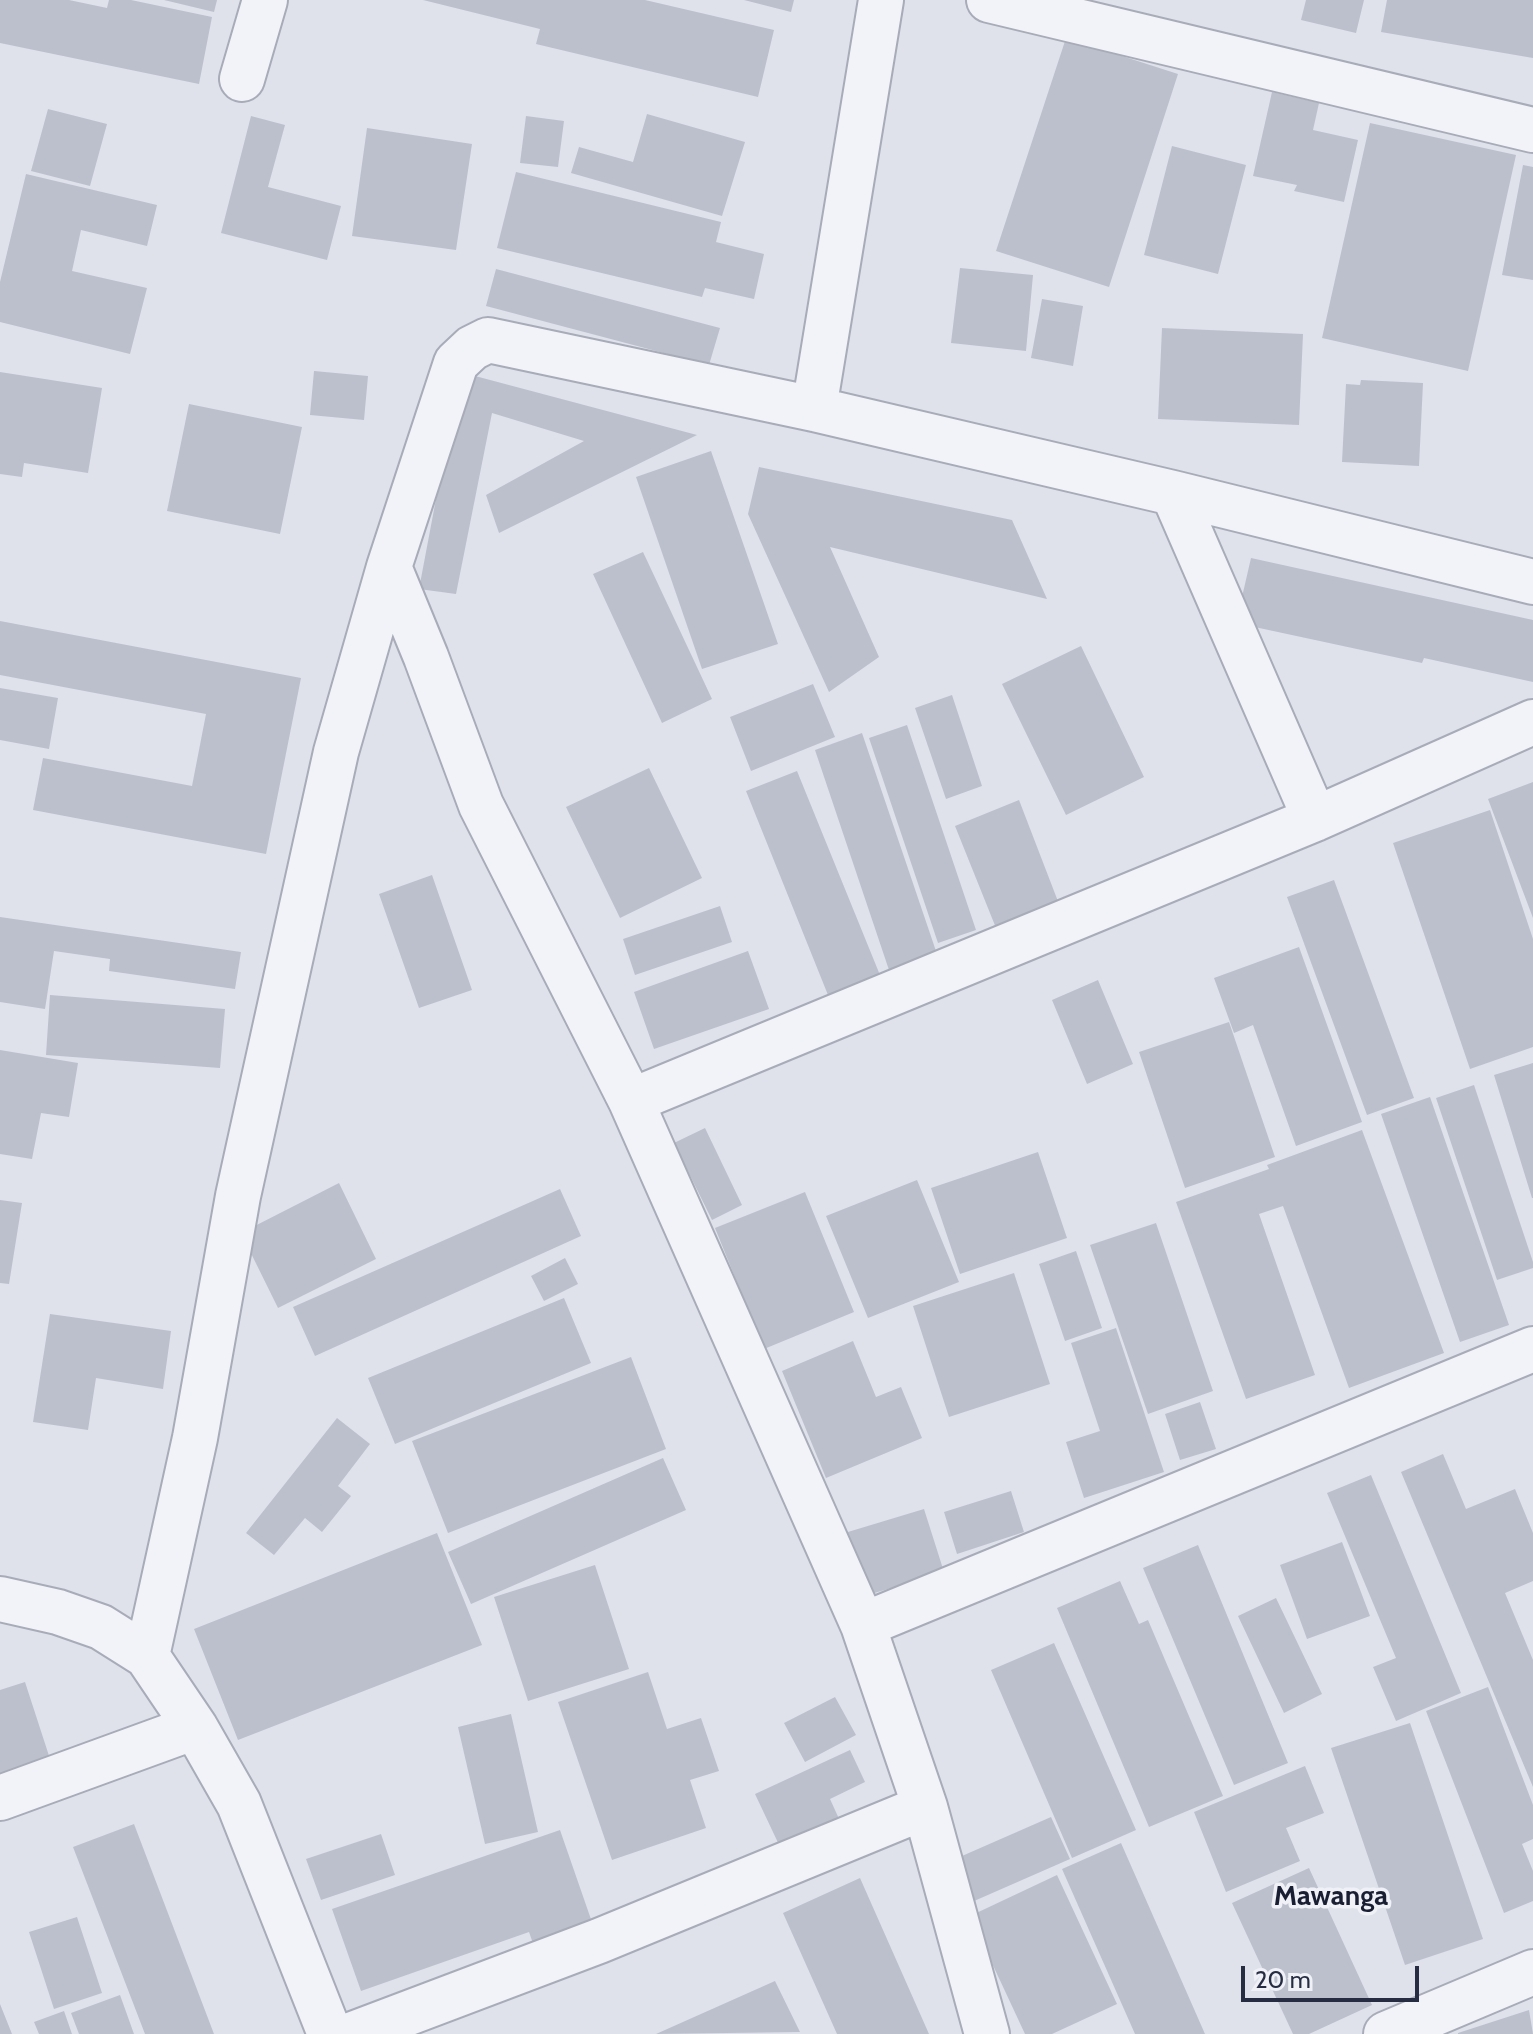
<!DOCTYPE html>
<style>
body{margin:0}
#map{position:relative;width:1533px;height:2034px;overflow:hidden;background:#dfe2ea;font-family:Cabin,sans-serif}
canvas{display:block}
.scale{position:absolute;left:1241px;top:1966px;width:178px;height:36px;box-sizing:border-box;border:4px solid #262d43;border-top:0;padding-left:10px;font-size:24px;line-height:28px;white-space:nowrap;color:#262d43;-webkit-text-stroke:6px #eff1f7;paint-order:stroke}
</style>
<div id="map">
<canvas width="1533" height="2034"></canvas>
<div class="scale">20 m</div>
</div>
<script>
const c = document.querySelector('canvas').getContext('2d');
c.lineJoin = 'round';
function fill(path, color) { c.fillStyle = color; c.fill(path, 'evenodd'); }
const shape = rows => new Path2D(rows.map(r => 'M' + r).join(''));
function trace(path, color, width, dash) { c.strokeStyle = color; c.lineWidth = width; c.lineCap = dash ? 'butt' : 'round'; c.setLineDash(dash || []); c.stroke(path); }
function drawText(font, color, halo, rows, align = 'center') {
  c.font = font + ' Cabin,sans-serif'; c.lineWidth = 7; c.setLineDash([]); c.textBaseline = 'middle'; c.strokeStyle = halo; c.fillStyle = color; for (const [text, x, y, turn = 0] of rows) {
    c.save(); c.translate(x, y); c.rotate((+turn || 0) * Math.PI / 180); c.textAlign = isNaN(turn) ? turn : align; if (halo) c.strokeText(text, 0, 0); c.fillText(text, 0, 0); c.restore();
  }
}
fill(shape([
 [0,0,69,0,107,8,109,0,131,0,212,17,199,84,0,43],
 [164,0,217,0,214,12],
 [423,0,645,0,774,30,758,97,536,44,540,29],
 [744,0,794,0,791,12],
 [1306,0,1364,0,1356,33,1301,20],
 [1387,0,1533,0,1533,58,1381,32],
 [1066,38,1178,74,1109,287,996,251],
 [1272,92,1319,103,1313,130,1358,140,1344,202,1294,191,1297,185,1253,176],
 [48,109,107,124,90,186,31,171],
 [647,114,745,142,722,216,571,173,579,147,633,162],
 [251,116,285,125,268,187,341,206,327,260,221,233],
 [526,116,564,121,558,167,520,163],
 [1370,123,1516,155,1468,371,1322,338],
 [367,128,472,144,456,250,352,236],
 [1172,146,1246,165,1218,274,1144,255],
 [1523,165,1533,167,1533,280,1502,275],
 [516,172,721,222,716,242,764,254,754,299,705,288,702,297,497,248],
 [26,174,157,205,147,246,81,230,72,271,147,288,130,354,0,322,0,282],
 [960,268,1033,275,1026,351,951,343],
 [496,269,720,328,709,365,486,306],
 [1042,299,1083,306,1073,366,1031,358],
 [1162,328,1303,334,1299,425,1158,419],
 [314,371,368,376,364,420,310,415],
 [0,372,102,388,88,473,24,463,22,477,0,474],
 [460,372,697,435,499,533,486,495,584,441,492,413,456,594,419,589],
 [1361,380,1423,383,1419,466,1342,462,1346,384,1360,385],
 [189,404,302,427,280,534,167,511],
 [711,451,778,644,702,669,636,477],
 [759,467,1012,520,1047,599,830,547,879,657,829,692,748,514],
 [643,552,712,699,662,723,593,574],
 [1251,558,1533,620,1533,682,1424,658,1422,663,1236,623],
 [0,621,301,678,266,854,33,810,43,758,192,786,206,714,0,675],
 [1081,646,1144,777,1066,815,1002,684],
 [813,684,835,737,751,771,730,717],
 [0,688,58,698,49,749,0,740],
 [952,695,982,786,946,799,915,708],
 [907,725,976,930,938,943,869,738],
 [862,733,938,957,890,973,815,750],
 [649,768,702,878,620,918,566,807],
 [797,771,882,980,830,1000,746,791],
 [1533,782,1533,918,1488,799],
 [1019,800,1059,904,996,928,955,826],
 [1490,810,1533,939,1533,1047,1470,1069,1393,843],
 [432,875,472,990,419,1008,379,894],
 [1334,880,1414,1098,1367,1115,1287,897],
 [720,906,732,942,635,975,623,939],
 [0,917,241,952,235,989,109,971,110,959,54,951,45,1009,0,1002],
 [1299,947,1362,1122,1296,1146,1253,1025,1234,1033,1214,978],
 [748,951,769,1009,654,1049,634,992],
 [1098,980,1133,1064,1087,1084,1052,1000],
 [50,995,225,1009,220,1068,46,1055],
 [1229,1022,1275,1157,1185,1188,1139,1052],
 [0,1050,78,1063,69,1117,41,1113,32,1159,0,1154],
 [1533,1063,1533,1198,1532,1198,1494,1075],
 [1474,1085,1533,1262,1533,1268,1497,1280,1436,1098],
 [1430,1097,1509,1325,1460,1342,1381,1114],
 [705,1128,742,1205,712,1220,674,1143],
 [1362,1130,1444,1353,1349,1388,1283,1206,1259,1214,1315,1375,1246,1399,1176,1202,1269,1169,1267,1165],
 [1038,1152,1067,1238,960,1274,931,1188],
 [917,1180,959,1282,868,1318,826,1216],
 [339,1183,376,1259,278,1308,241,1233],
 [560,1189,581,1236,315,1356,293,1307],
 [805,1192,854,1312,764,1349,715,1228],
 [0,1200,22,1203,9,1284,0,1283],
 [1156,1223,1213,1391,1148,1414,1090,1245],
 [1076,1251,1102,1328,1065,1341,1039,1264],
 [565,1258,578,1284,544,1301,531,1276],
 [1014,1273,1050,1384,949,1417,913,1306],
 [564,1298,591,1363,395,1444,368,1378],
 [50,1314,171,1331,163,1389,96,1378,88,1430,33,1422],
 [1116,1328,1164,1472,1084,1498,1066,1442,1100,1431,1071,1343],
 [853,1341,876,1397,901,1387,922,1438,826,1478,782,1371],
 [631,1357,666,1449,448,1533,412,1441],
 [1200,1402,1216,1449,1180,1460,1165,1414],
 [337,1418,370,1444,338,1486,351,1496,322,1532,305,1518,274,1555,246,1533],
 [1443,1454,1466,1509,1515,1489,1533,1533,1533,1581,1505,1593,1533,1660,1533,1787,1401,1472],
 [663,1458,686,1510,471,1604,448,1552],
 [1371,1475,1461,1693,1396,1721,1373,1667,1396,1658,1327,1493],
 [1011,1491,1024,1532,957,1554,944,1512],
 [924,1509,944,1572,858,1598,838,1535],
 [437,1533,482,1645,238,1740,194,1629],
 [1342,1542,1370,1616,1307,1639,1280,1565],
 [1198,1545,1288,1763,1234,1785,1143,1568],
 [595,1565,629,1669,528,1701,494,1597],
 [1120,1581,1139,1624,1148,1620,1223,1796,1149,1827,1057,1608],
 [1276,1598,1322,1694,1284,1713,1238,1616],
 [1054,1643,1136,1830,1072,1858,991,1670],
 [648,1672,667,1729,701,1718,719,1771,690,1780,706,1828,612,1860,558,1702],
 [25,1682,52,1765,0,1782,0,1690],
 [1488,1687,1533,1805,1533,1839,1522,1844,1533,1871,1533,1901,1504,1913,1426,1711],
 [835,1697,856,1735,805,1762,784,1723],
 [511,1714,538,1832,485,1844,458,1727],
 [1410,1723,1483,1939,1405,1965,1331,1748],
 [850,1750,865,1782,830,1799,840,1821,781,1849,755,1794],
 [1305,1766,1324,1813,1286,1828,1300,1861,1226,1892,1194,1812],
 [1051,1817,1070,1859,965,1905,946,1863],
 [134,1824,214,2034,145,2034,73,1847],
 [560,1830,594,1928,535,1949,529,1932,361,1991,332,1909],
 [381,1834,395,1875,321,1900,306,1859],
 [1121,1843,1205,2034,1135,2034,1062,1869],
 [1309,1868,1372,2005,1309,2034,1293,2034,1232,1903],
 [1057,1875,1117,2004,1052,2034,1025,2034,970,1916],
 [860,1878,929,2034,837,2034,783,1913],
 [77,1917,102,1993,54,2009,29,1932],
 [775,1981,800,2032,656,2034],
 [120,1995,134,2034,79,2034,71,2013],
 [0,2004,12,2034,0,2034],
 [1529,2010,1533,2034,1458,2034,1458,2033],
 [64,2011,72,2034,39,2034,34,2022]
]), '#bcc0cd');
const street = shape([
 [989,0,1533,130],
 [242,79,265,0],
 [814,409,881,0],
 [1173,493,1315,819],
 [389,567,426,657,481,805,631,1101,863,1625,925,1807,987,2034],
 [631,1101,1315,819,1533,722],
 [0,1599,58,1612,101,1627,147,1656,195,1727,239,1804,330,2034],
 [863,1625,1533,1349],
 [147,1656,195,1438,238,1196,336,752,389,567,456,363,472,348,488,340,814,409,1173,493,1533,582],
 [0,1798,195,1727],
 [353,2034,599,1941,925,1807],
 [1386,2034,1533,1972]
]);
trace(street, '#a8acb8', 48);
trace(street, '#f2f3f8', 44);
drawText('bold 28px', '#191e33', '#eff1f7', [
 ["Mawanga",1331,1897]
]);
</script>
